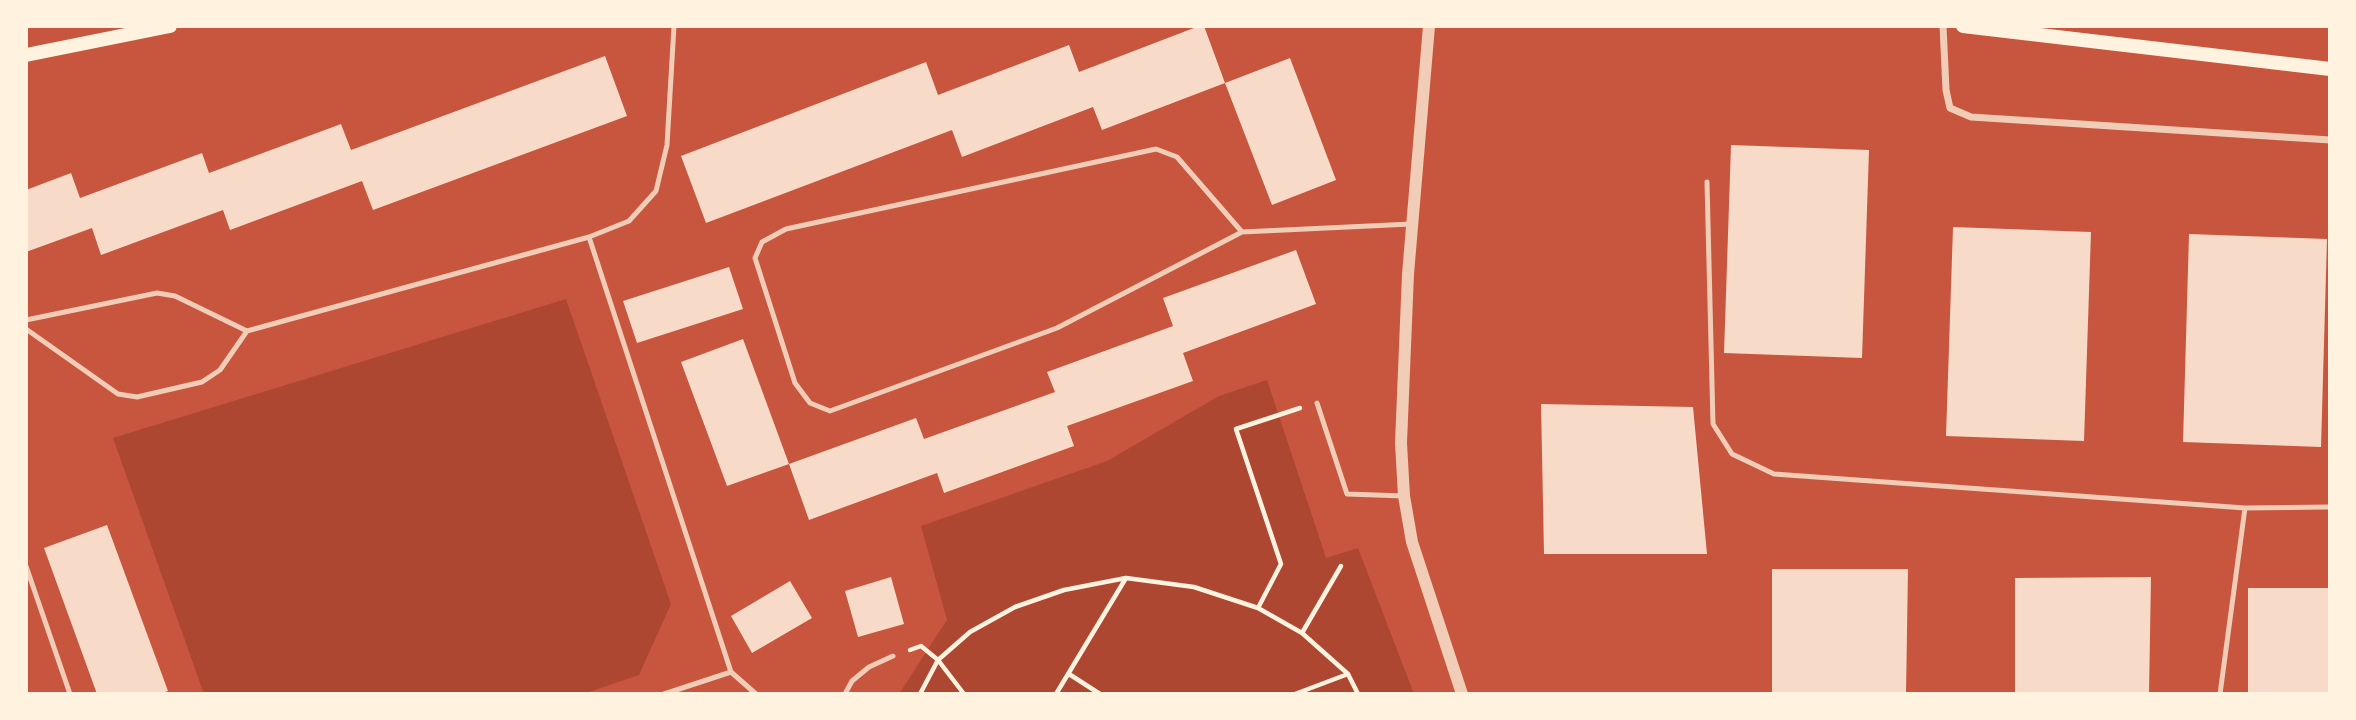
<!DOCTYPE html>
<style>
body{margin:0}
#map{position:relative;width:2356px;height:720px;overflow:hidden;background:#c8553d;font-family:Overpass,sans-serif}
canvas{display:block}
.frame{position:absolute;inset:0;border:28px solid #fff3e0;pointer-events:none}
</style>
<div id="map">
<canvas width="2356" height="720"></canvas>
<div class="frame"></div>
</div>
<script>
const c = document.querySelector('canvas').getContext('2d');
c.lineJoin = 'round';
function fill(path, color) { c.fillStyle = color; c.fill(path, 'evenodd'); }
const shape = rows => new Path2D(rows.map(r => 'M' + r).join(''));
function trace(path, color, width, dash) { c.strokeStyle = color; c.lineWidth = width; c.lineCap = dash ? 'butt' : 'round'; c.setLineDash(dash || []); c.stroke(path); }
fill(shape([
 [566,299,671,604,639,675,583,694,204,694,113,438],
 [1267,380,1326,558,1358,548,1414,694,899,694,947,620,921,526,1107,461,1219,396]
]), '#ae4732');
fill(shape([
 [1199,26,1204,26,1225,83,1102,130,1093,107,962,157,952,130,706,223,681,156,926,62,938,95,1069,45,1079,72],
 [605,56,627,116,373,210,362,181,230,230,223,210,101,255,92,228,26,252,26,190,71,173,80,198,202,153,209,173,341,124,351,150],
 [1290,58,1336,180,1272,205,1225,83],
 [1731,145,1869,150,1862,358,1724,353],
 [1953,227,2091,232,2084,441,1946,436],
 [2189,234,2327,239,2321,447,2183,442],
 [1296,250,1316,304,1183,353,1193,381,1067,426,1074,446,944,493,937,473,809,520,789,464,916,418,924,439,1055,392,1047,372,1173,326,1163,298],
 [729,267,743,309,637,343,623,301],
 [743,339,789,464,727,486,681,362],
 [1541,404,1693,407,1707,554,1544,554],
 [107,525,168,691,159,694,97,694,44,548],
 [1772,569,1908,569,1906,694,1772,694],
 [891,577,904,624,858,637,845,591],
 [2151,577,2149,694,2015,694,2015,578],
 [790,581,812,618,752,653,731,616],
 [2248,588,2330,588,2330,694,2248,694]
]), '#f7dbc8');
trace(shape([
 [1258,608,1281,564,1236,429,1300,408],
 [1302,633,1341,566],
 [910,650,921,646,938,660,964,694],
 [1069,674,1100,694],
 [920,694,938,660,970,632,1015,607,1064,590,1126,578,1194,587,1258,608,1302,633,1348,674,1358,694],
 [1056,694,1126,578],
 [1295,694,1348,674]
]), '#fff3e0', 4.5);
trace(shape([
 [1707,182,1713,424,1732,454,1774,474,2245,508,2330,507],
 [1242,232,1177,157,1156,149,786,229,762,242,755,258,795,383,810,403,830,411,1057,328,1242,232,1411,224],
 [26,320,157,293,175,296,247,331],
 [26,329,118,394,137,397,202,382,220,370,247,331,589,237],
 [1317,403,1347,494,1404,496],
 [26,566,70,694],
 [731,672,756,694],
 [664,694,731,672,589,237,629,221,656,191,667,145,674,26],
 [845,694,852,681,869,667,893,656],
 [2220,694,2245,508]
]), '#f1ccb7', 5);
trace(shape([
 [1943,26,1946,90,1950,108,1971,117,2330,140]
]), '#f1ccb7', 7);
trace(shape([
 [1429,26,1408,274,1401,443,1404,496,1412,542,1462,694]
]), '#f1ccb7', 12);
trace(shape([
 [1963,26,2330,69],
 [26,55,170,26]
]), '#fff3e0', 14);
</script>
